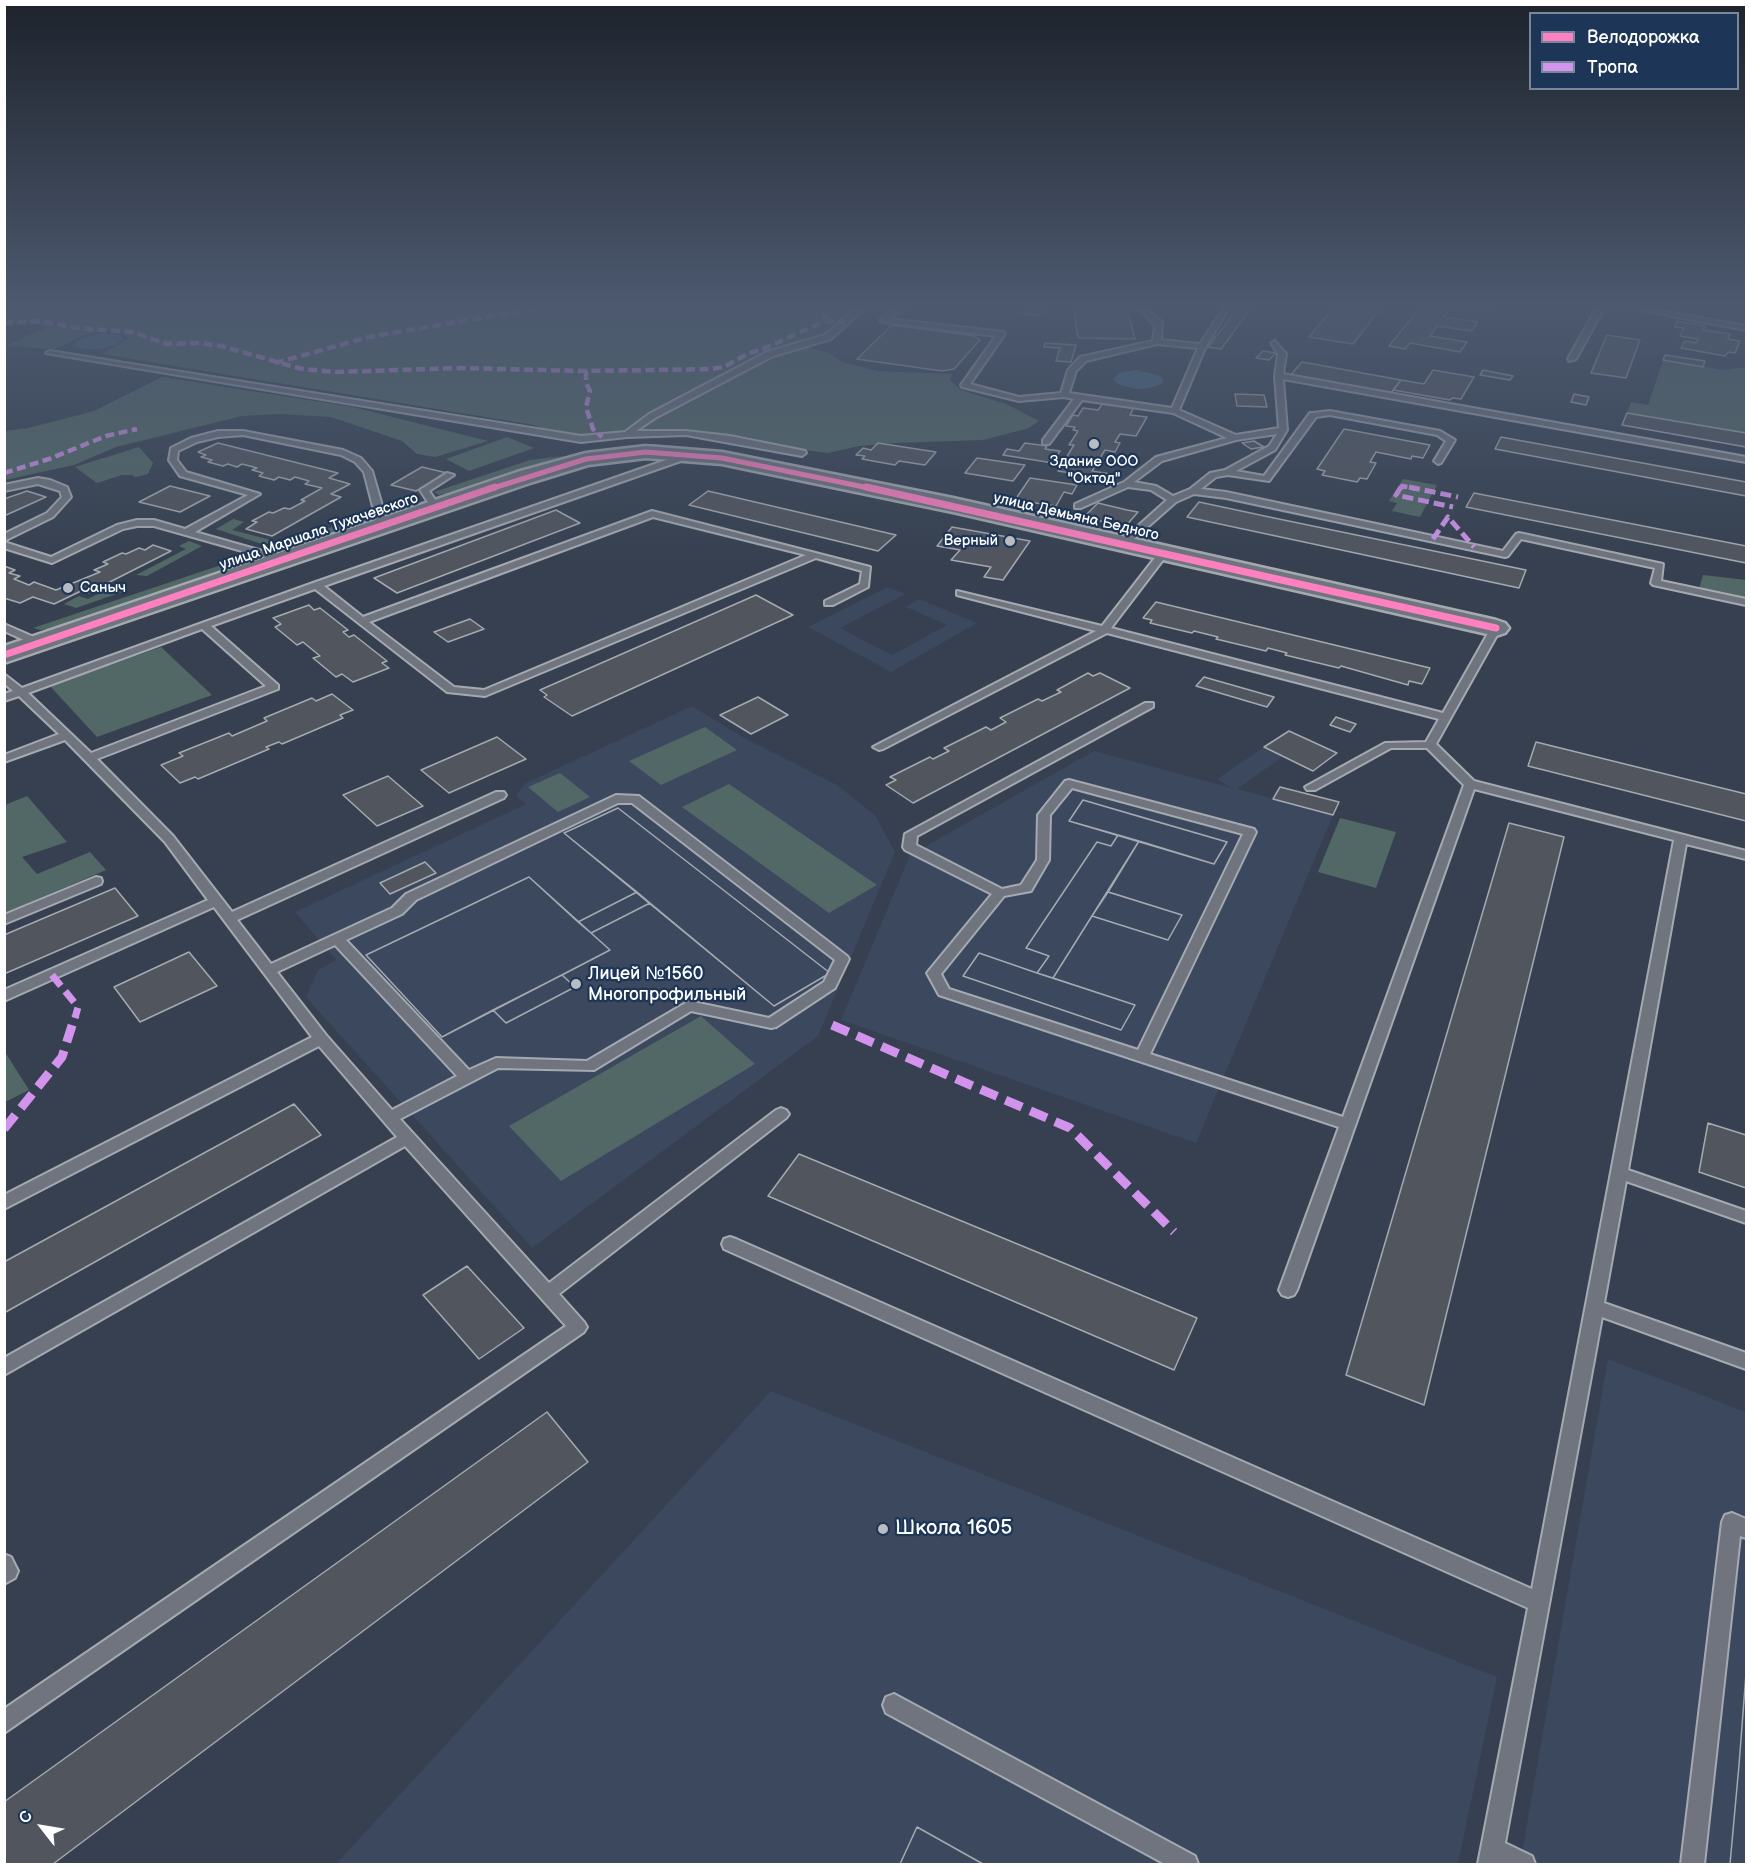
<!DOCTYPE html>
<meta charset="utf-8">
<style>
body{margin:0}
#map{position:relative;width:1751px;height:1869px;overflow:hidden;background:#364050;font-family:"Balsamiq Sans",sans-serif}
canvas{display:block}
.frame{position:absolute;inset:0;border:6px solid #fff;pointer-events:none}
.legend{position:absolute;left:1529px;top:12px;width:210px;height:78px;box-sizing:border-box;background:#1d3557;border:2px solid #77869a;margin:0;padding:8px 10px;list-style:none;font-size:18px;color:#fff}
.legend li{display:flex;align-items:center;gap:12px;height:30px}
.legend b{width:30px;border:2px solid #77869a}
.north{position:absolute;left:12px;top:1797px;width:60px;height:60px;-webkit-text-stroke:4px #1d3557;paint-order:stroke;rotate:301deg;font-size:16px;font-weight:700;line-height:24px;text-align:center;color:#fff}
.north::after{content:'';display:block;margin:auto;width:21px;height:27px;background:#fff;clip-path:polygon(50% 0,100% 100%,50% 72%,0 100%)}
</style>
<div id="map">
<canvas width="1751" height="1869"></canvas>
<div class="frame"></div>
<ul class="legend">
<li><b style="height:8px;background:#ff80c0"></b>Велодорожка</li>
<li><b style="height:8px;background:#d193ec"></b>Тропа</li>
</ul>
<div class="north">С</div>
</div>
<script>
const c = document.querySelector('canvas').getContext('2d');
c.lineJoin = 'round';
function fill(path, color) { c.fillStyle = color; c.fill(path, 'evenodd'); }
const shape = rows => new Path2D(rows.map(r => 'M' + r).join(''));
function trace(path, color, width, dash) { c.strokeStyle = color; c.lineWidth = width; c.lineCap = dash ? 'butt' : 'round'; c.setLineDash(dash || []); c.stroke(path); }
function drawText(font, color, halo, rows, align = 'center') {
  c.font = font + ' "Balsamiq Sans",sans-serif'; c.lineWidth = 4.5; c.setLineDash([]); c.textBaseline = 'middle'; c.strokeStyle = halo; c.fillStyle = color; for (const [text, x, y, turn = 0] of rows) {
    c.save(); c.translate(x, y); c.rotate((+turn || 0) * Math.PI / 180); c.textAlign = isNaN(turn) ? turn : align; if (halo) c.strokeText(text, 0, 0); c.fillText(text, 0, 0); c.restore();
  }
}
fill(shape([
 [888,587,906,594,840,628,892,655,947,625,906,607,919,599,977,623,891,672,808,627],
 [692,706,744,738,837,785,875,815,895,852,818,1036,532,1248,306,997,318,970,336,960,295,912,526,804,516,796,524,784],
 [1264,747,1284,756,1237,789,1333,815,1196,1143,841,1020,910,855,1094,751,1232,788,1217,779],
 [1608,1359,1746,1412,1746,1864,1520,1864],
 [771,1391,1497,1677,1458,1864,336,1864]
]), '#3b485e');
fill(shape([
 [5,305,883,305,804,343,809,348,829,353,842,362,877,371,952,374,950,380,961,390,1006,404,1039,421,1029,428,983,440,895,443,859,446,828,453,797,449,747,437,653,429,582,444,534,425,102,354,128,339,128,336,119,332,103,331,84,335,56,349,5,346,47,327,20,320,5,326],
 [1663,360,1724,370,1746,367,1746,433,1627,413,1631,402,1648,405],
 [162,377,353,407,488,441,435,457,417,454,402,441,331,417,279,414,242,416,116,447,74,465,5,480,5,431,28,428,94,411],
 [507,437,534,448,469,471,446,459],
 [139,447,153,463,148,474,135,477,133,475,122,475,97,483,75,467],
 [563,456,452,493,439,495,434,492,530,460],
 [1403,479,1437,485,1420,517,1392,511,1397,503,1389,501],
 [372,514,371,517,360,525,302,545,284,549,269,548],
 [233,519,244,522,232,530,275,541,265,545,216,529],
 [189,541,202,546,147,576,136,575,186,549,179,546],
 [248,556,246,561,236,567,55,628,41,630,33,628],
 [1703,575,1746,580,1746,599,1699,589],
 [115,585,128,590,76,608,64,604,79,596,88,599],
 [161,647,212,695,97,737,50,686],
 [705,727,737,750,661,785,629,761],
 [560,773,590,797,558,812,528,787],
 [729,784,877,885,829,913,682,807],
 [27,796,67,842,22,857,37,874,90,852,106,870,5,913,5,805],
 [1340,818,1396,832,1376,888,1318,872],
 [701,1016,755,1064,561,1181,509,1126],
 [5,1052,29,1090,5,1102,4,1102]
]), '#526866');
fill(shape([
 [94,334,116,334,121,335,123,340,115,345,100,349,83,349,74,346,76,341],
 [1136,370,1158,375,1164,380,1163,383,1150,388,1136,389,1118,384,1113,379,1119,373]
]), '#406982');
const building = shape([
 [1030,305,1036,305,1046,306,1039,315,1023,314,1030,305],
 [1240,305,1253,306,1221,349,1208,347,1240,305],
 [1336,305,1383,305,1353,344,1309,337,1336,305],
 [1422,305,1491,305,1486,311,1452,306,1444,317,1478,322,1472,331,1437,326,1430,336,1467,342,1460,352,1410,343,1405,349,1389,346,1422,305],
 [1073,308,1127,309,1135,339,1078,338,1073,308],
 [1677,321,1705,326,1703,330,1730,334,1728,339,1740,341,1735,353,1728,352,1725,356,1681,348,1685,341,1696,343,1698,339,1680,336,1684,328,1674,327,1677,321],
 [892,325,974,336,980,340,954,369,942,371,857,359,892,325],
 [1607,335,1640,340,1626,378,1591,373,1607,335],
 [1045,343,1076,345,1071,362,1056,361,1060,348,1044,347,1045,343],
 [1263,351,1276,353,1269,360,1256,358,1263,351],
 [1665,355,1705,361,1703,367,1663,360,1665,355],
 [1302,362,1401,380,1390,395,1289,377,1302,362],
 [1433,370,1474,377,1461,399,1452,398,1450,400,1393,390,1401,380,1424,384,1433,370],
 [1483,370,1513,376,1510,380,1480,375,1483,370],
 [1235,394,1264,395,1267,407,1237,406,1235,394],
 [1574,394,1589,397,1586,405,1571,402,1574,394],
 [1103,403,1134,407,1130,415,1147,417,1136,436,1120,434,1115,442,1120,443,1115,452,1105,450,1092,471,1111,474,1106,483,1087,480,1089,476,1058,471,1074,445,1069,445,1078,431,1073,430,1075,427,1066,426,1073,415,1078,416,1083,408,1098,410,1103,403],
 [1627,413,1746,433,1746,447,1622,425,1627,413],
 [1344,429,1430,445,1423,458,1412,456,1411,459,1376,452,1370,462,1376,463,1367,479,1360,478,1357,482,1322,475,1325,471,1317,469,1344,429],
 [1501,437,1746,482,1746,496,1495,449,1501,437],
 [1254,441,1264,447,1251,449,1242,443,1254,441],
 [218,443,338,473,329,478,350,484,331,494,341,497,272,536,246,529,257,522,252,521,269,512,273,513,284,508,290,509,305,501,301,500,322,488,305,484,309,481,295,477,290,480,279,477,274,480,259,476,263,473,252,470,257,468,242,464,237,467,228,464,223,466,208,462,212,460,201,457,206,455,198,452,218,443],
 [878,443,936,452,925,465,899,461,895,465,862,459,865,456,856,455,863,448,871,450,878,443],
 [1025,443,1047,446,1045,449,1060,451,1053,463,1003,455,1007,449,1019,451,1025,443],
 [977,458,1025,465,1013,481,965,473,977,458],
 [422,467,447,473,416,491,391,485,422,467],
 [1030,478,1077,485,1072,494,1064,492,1056,506,1015,500,1030,478],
 [170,486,210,496,180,512,139,502,170,486],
 [27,491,46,497,4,516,4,499,27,491],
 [708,491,896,535,878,551,689,505,708,491],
 [1474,493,1746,546,1746,563,1466,507,1474,493],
 [1199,502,1274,518,1526,570,1519,588,1187,517,1199,502],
 [1098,503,1127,510,1138,512,1125,527,1084,517,1098,503],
 [556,510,580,523,397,593,374,578,556,510],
 [952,527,1030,541,1003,580,984,577,991,567,951,560,960,550,937,546,952,527],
 [153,545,171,551,88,593,81,591,54,604,33,597,20,603,4,598,4,566,15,570,9,573,20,576,14,579,29,585,34,582,56,590,100,572,94,570,108,564,103,562,122,553,126,554,139,548,145,550,153,545],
 [756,595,793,615,572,716,544,697,547,695,540,690,756,595],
 [1156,602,1430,668,1422,684,1409,681,1408,685,1341,666,1339,668,1285,655,1287,653,1268,648,1266,651,1216,639,1218,637,1194,631,1192,633,1150,623,1152,620,1143,618,1156,602],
 [309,605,314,610,320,608,348,630,343,632,349,637,354,635,387,661,382,663,389,668,353,682,342,674,336,677,313,658,320,656,303,642,297,645,275,627,281,624,273,618,309,605],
 [470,619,484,629,448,642,434,632,470,619],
 [1088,673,1093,676,1100,673,1130,688,913,803,886,785,896,780,890,777,930,757,933,759,949,751,944,748,986,727,991,730,1006,722,1000,718,1038,699,1042,701,1061,692,1057,690,1088,673],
 [1204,677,1274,697,1267,707,1196,686,1204,677],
 [332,694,353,710,340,715,343,718,282,744,279,742,266,747,269,749,198,779,195,777,180,783,161,765,183,756,179,753,229,733,232,736,267,721,264,718,312,698,316,701,332,694],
 [758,697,788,715,751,734,720,715,758,697],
 [1336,717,1356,724,1350,732,1330,725,1336,717],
 [1289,731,1337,753,1313,771,1264,747,1289,731],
 [497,737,526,759,449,793,421,770,497,737],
 [1536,742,1746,794,1746,821,1528,766,1536,742],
 [388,776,423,806,377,826,343,795,388,776],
 [1280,787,1339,802,1333,815,1273,799,1280,787],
 [1083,800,1227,842,1214,864,1139,841,1108,892,1182,915,1168,940,1092,916,1053,978,1135,1005,1121,1030,963,976,979,953,1037,973,1049,956,1026,948,1097,842,1111,846,1118,835,1069,821,1083,800],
 [1083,800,1151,820,1227,842,1214,864,1069,821,1083,800],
 [618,808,830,973,774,1006,650,903,591,933,610,950,562,975,575,987,506,1023,493,1010,442,1037,366,955,529,877,578,922,637,892,564,833,618,808],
 [618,808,830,973,774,1006,564,833,618,808],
 [1509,823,1564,837,1424,1405,1346,1375,1509,823],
 [1118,835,1139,841,1053,978,1037,973,1049,956,1026,948,1097,842,1111,846,1118,835],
 [425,862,436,873,390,894,380,883,425,862],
 [529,877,610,950,442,1037,366,955,529,877],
 [115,888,138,916,4,974,4,935,115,888],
 [637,892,650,903,591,933,578,922,637,892],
 [1108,892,1115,894,1182,915,1168,940,1092,916,1108,892],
 [189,952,217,986,140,1022,114,987,189,952],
 [979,953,1037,973,1135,1005,1121,1030,963,976,979,953],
 [562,975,575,987,506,1023,493,1010,562,975],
 [294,1104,321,1135,4,1313,4,1262,294,1104],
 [1708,1123,1746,1135,1746,1188,1699,1172,1708,1123],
 [799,1154,1197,1318,1174,1370,768,1196,799,1154],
 [467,1266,524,1328,479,1359,423,1295,467,1266],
 [547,1412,588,1462,53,1864,4,1864,4,1802,547,1412],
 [1746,1674,1746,1864,1730,1864,1739,1765,1746,1674],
 [1746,1674,1746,1864,1730,1864,1739,1765,1746,1674],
 [917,1827,983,1864,900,1864,917,1827],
 [917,1827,983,1864,900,1864,917,1827]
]);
fill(building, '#50555e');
trace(building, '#a5a9b0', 1.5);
const service = shape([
 [860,305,868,305,831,339,773,356,655,418,636,431,686,431,730,436,805,451,806,453,802,456,686,435,627,437,581,442,46,353,50,351,581,436,625,432,649,414,767,352,825,335,860,305],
 [899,305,907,305,890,319,1004,332,1005,334,970,384,1019,397,1061,393,1068,370,1080,357,1153,341,1155,325,1134,305,1141,305,1162,322,1161,340,1200,344,1225,305,1231,305,1206,346,1179,410,1236,435,1279,428,1275,376,1278,354,1271,343,1275,341,1286,354,1283,374,1746,457,1746,462,1283,379,1287,430,1275,450,1236,471,1264,476,1310,413,1313,413,1330,411,1440,431,1455,440,1441,463,1438,464,1434,461,1446,441,1437,435,1330,415,1316,417,1269,481,1228,475,1216,477,1201,489,1226,492,1503,551,1516,534,1519,533,1663,564,1661,581,1746,599,1746,605,1653,585,1651,583,1655,568,1521,539,1508,556,1505,557,1226,498,1194,494,1176,502,1135,538,1130,545,1124,545,1122,543,1129,534,1167,500,1151,490,1128,487,1081,508,1075,508,1075,504,1124,482,1156,457,1227,438,1173,413,1082,400,1049,444,1043,444,1043,440,1074,399,1064,397,1019,401,962,387,961,385,996,336,881,322,881,318,899,305],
 [1157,344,1198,348,1172,408,1069,393,1076,371,1086,361,1157,344],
 [1277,434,1269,446,1225,470,1210,473,1190,489,1173,496,1156,486,1134,482,1162,461,1236,440,1277,434],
 [1598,305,1612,305,1604,308,1576,359,1569,361,1568,359,1598,305],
 [1614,305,1628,305,1746,326,1746,330,1614,305],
 [218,431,243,431,343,450,361,458,372,471,388,526,383,529,378,526,364,472,355,462,341,455,243,435,218,437,197,442,178,451,177,460,186,472,260,494,195,532,287,558,287,562,281,562,154,526,137,526,123,529,52,563,4,548,4,542,51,557,117,525,137,520,154,520,185,529,248,495,180,476,169,460,171,448,191,438,218,431],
 [689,452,692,453,692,457,324,586,363,617,652,511,870,567,868,587,833,605,825,605,825,601,860,584,862,571,816,558,485,696,447,692,315,589,211,626,278,685,278,689,97,759,173,836,232,912,496,792,504,792,506,795,504,798,237,920,271,964,392,908,406,894,616,795,639,796,847,956,849,959,835,988,776,1027,771,1028,691,1011,594,1070,498,1068,400,1119,549,1283,776,1110,781,1108,786,1110,789,1114,786,1118,559,1294,584,1322,587,1327,584,1332,4,1733,4,1709,566,1326,405,1146,4,1375,4,1358,397,1137,319,1046,4,1209,4,1195,312,1037,214,907,4,1001,4,990,208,900,165,842,65,740,4,762,4,755,59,734,19,696,4,701,4,694,13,691,4,683,4,674,22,688,313,583,689,452],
 [653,517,806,555,484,690,454,687,369,622,653,517],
 [202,629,266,686,91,753,28,693,202,629],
 [618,803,632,803,835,960,824,982,769,1018,689,1001,587,1061,496,1058,469,1070,346,940,402,914,416,900,618,803],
 [335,945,457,1076,392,1110,326,1035,277,972,335,945],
 [447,473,454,475,429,491,441,508,433,510,420,490,447,473],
 [38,478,50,480,67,487,71,497,53,517,4,541,4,534,47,513,62,497,60,491,38,484,4,491,4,485,38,478],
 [1164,549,1169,552,1111,628,1443,713,1491,628,1492,626,1500,626,1501,628,1436,744,1474,781,1746,851,1746,859,1686,844,1628,1170,1746,1211,1746,1223,1626,1181,1604,1303,1746,1353,1746,1369,1602,1317,1505,1843,1532,1856,1535,1864,1478,1864,1528,1608,724,1249,722,1244,724,1239,730,1237,736,1239,1532,1589,1674,840,1474,789,1297,1290,1294,1295,1288,1297,1282,1295,1279,1290,1339,1127,939,995,927,973,992,894,905,850,903,847,905,834,1145,703,1153,703,1153,707,917,836,916,845,1002,889,1021,885,1037,860,1038,815,1065,781,1069,780,1254,829,1256,832,1150,1054,1343,1117,1464,785,1427,748,1391,748,1315,790,1307,790,1305,787,1385,743,1426,742,1439,719,1107,633,883,749,879,750,873,747,1096,631,957,595,957,591,1102,626,1161,550,1164,549],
 [1072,788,1243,834,1138,1050,949,989,941,974,1004,896,1031,891,1049,860,1050,815,1072,788],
 [4,624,43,641,44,643,39,646,35,645,4,631,4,624],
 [96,877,101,878,102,881,101,884,4,924,4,915,96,877],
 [1732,1513,1746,1519,1746,1538,1740,1536,1704,1864,1681,1864,1722,1522,1725,1515,1732,1513],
 [4,1554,11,1557,18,1571,15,1578,4,1584,4,1554],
 [894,1694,1195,1856,1198,1864,1165,1864,886,1713,883,1705,886,1697,894,1694]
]);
const tertiary = shape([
 [646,446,722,452,953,498,1496,620,1505,623,1509,628,1505,633,1496,636,953,512,722,464,646,458,588,465,533,482,4,663,4,646,517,472,586,453,646,446]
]);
trace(service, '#a5a9b0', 4);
trace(tertiary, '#a5a9b0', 5);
fill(service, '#6f747e');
fill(tertiary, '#6f747e');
trace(shape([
 [825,321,845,322],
 [4,323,41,321,77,328,132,332,167,344,200,343,221,346,302,369,337,372,459,368,586,371,712,369,724,367,749,353,761,350,825,321,826,305],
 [275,363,369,337,555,305],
 [586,371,586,383,590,391,586,407,593,429,602,437],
 [4,473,49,459,106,436,137,429],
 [1400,489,1402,486,1417,489]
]), '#d193ec', 4.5, [9, 4.5]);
trace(shape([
 [1401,487,1396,495,1453,507],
 [1409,487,1458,497],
 [1433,539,1448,517,1474,547]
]), '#d193ec', 5, [11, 5]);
trace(shape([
 [52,975,78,1007,75,1018]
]), '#d193ec', 7, [14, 7]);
trace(shape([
 [832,1025,1070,1128,1174,1232],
 [4,1129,62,1057,75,1016]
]), '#d193ec', 9, [18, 9]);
trace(shape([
 [490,489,586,459,646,452,722,458,874,489]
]), '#ff80c0', 5);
trace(shape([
 [866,487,1496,628],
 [4,655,495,487]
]), '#ff80c0', 7);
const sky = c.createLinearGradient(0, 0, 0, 566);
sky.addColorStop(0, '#1e232c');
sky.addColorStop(0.54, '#4c596f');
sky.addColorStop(1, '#4c596f00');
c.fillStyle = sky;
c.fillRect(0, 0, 1751, 566);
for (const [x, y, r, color] of [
 [1094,444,6,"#b9bcc2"],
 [1010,541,6,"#b9bcc2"],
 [68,588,6,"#b9bcc2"],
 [576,984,6,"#b9bcc2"],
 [883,1529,6,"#b9bcc2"]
]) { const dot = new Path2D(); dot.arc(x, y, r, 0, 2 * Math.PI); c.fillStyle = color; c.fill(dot); trace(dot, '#1d3557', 2); }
drawText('15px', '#fff', '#1d3557', [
 ["Здание ООО",1094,462],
 ["\"Октод\"",1094,479],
 ["Верный",998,541,"right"],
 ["Саныч",80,588,"left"]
]);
drawText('15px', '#fff', '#1d3557', [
 ["улица Демьяна Бедного",1076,517,13],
 ["улица Маршала Тухачевского",319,532,-19]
]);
drawText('18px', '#fff', '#1d3557', [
 ["Лицей №1560",588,974],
 ["Многопрофильный",588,995]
], 'left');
drawText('21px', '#fff', '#1d3557', [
 ["Школа 1605",895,1529]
], 'left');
</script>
